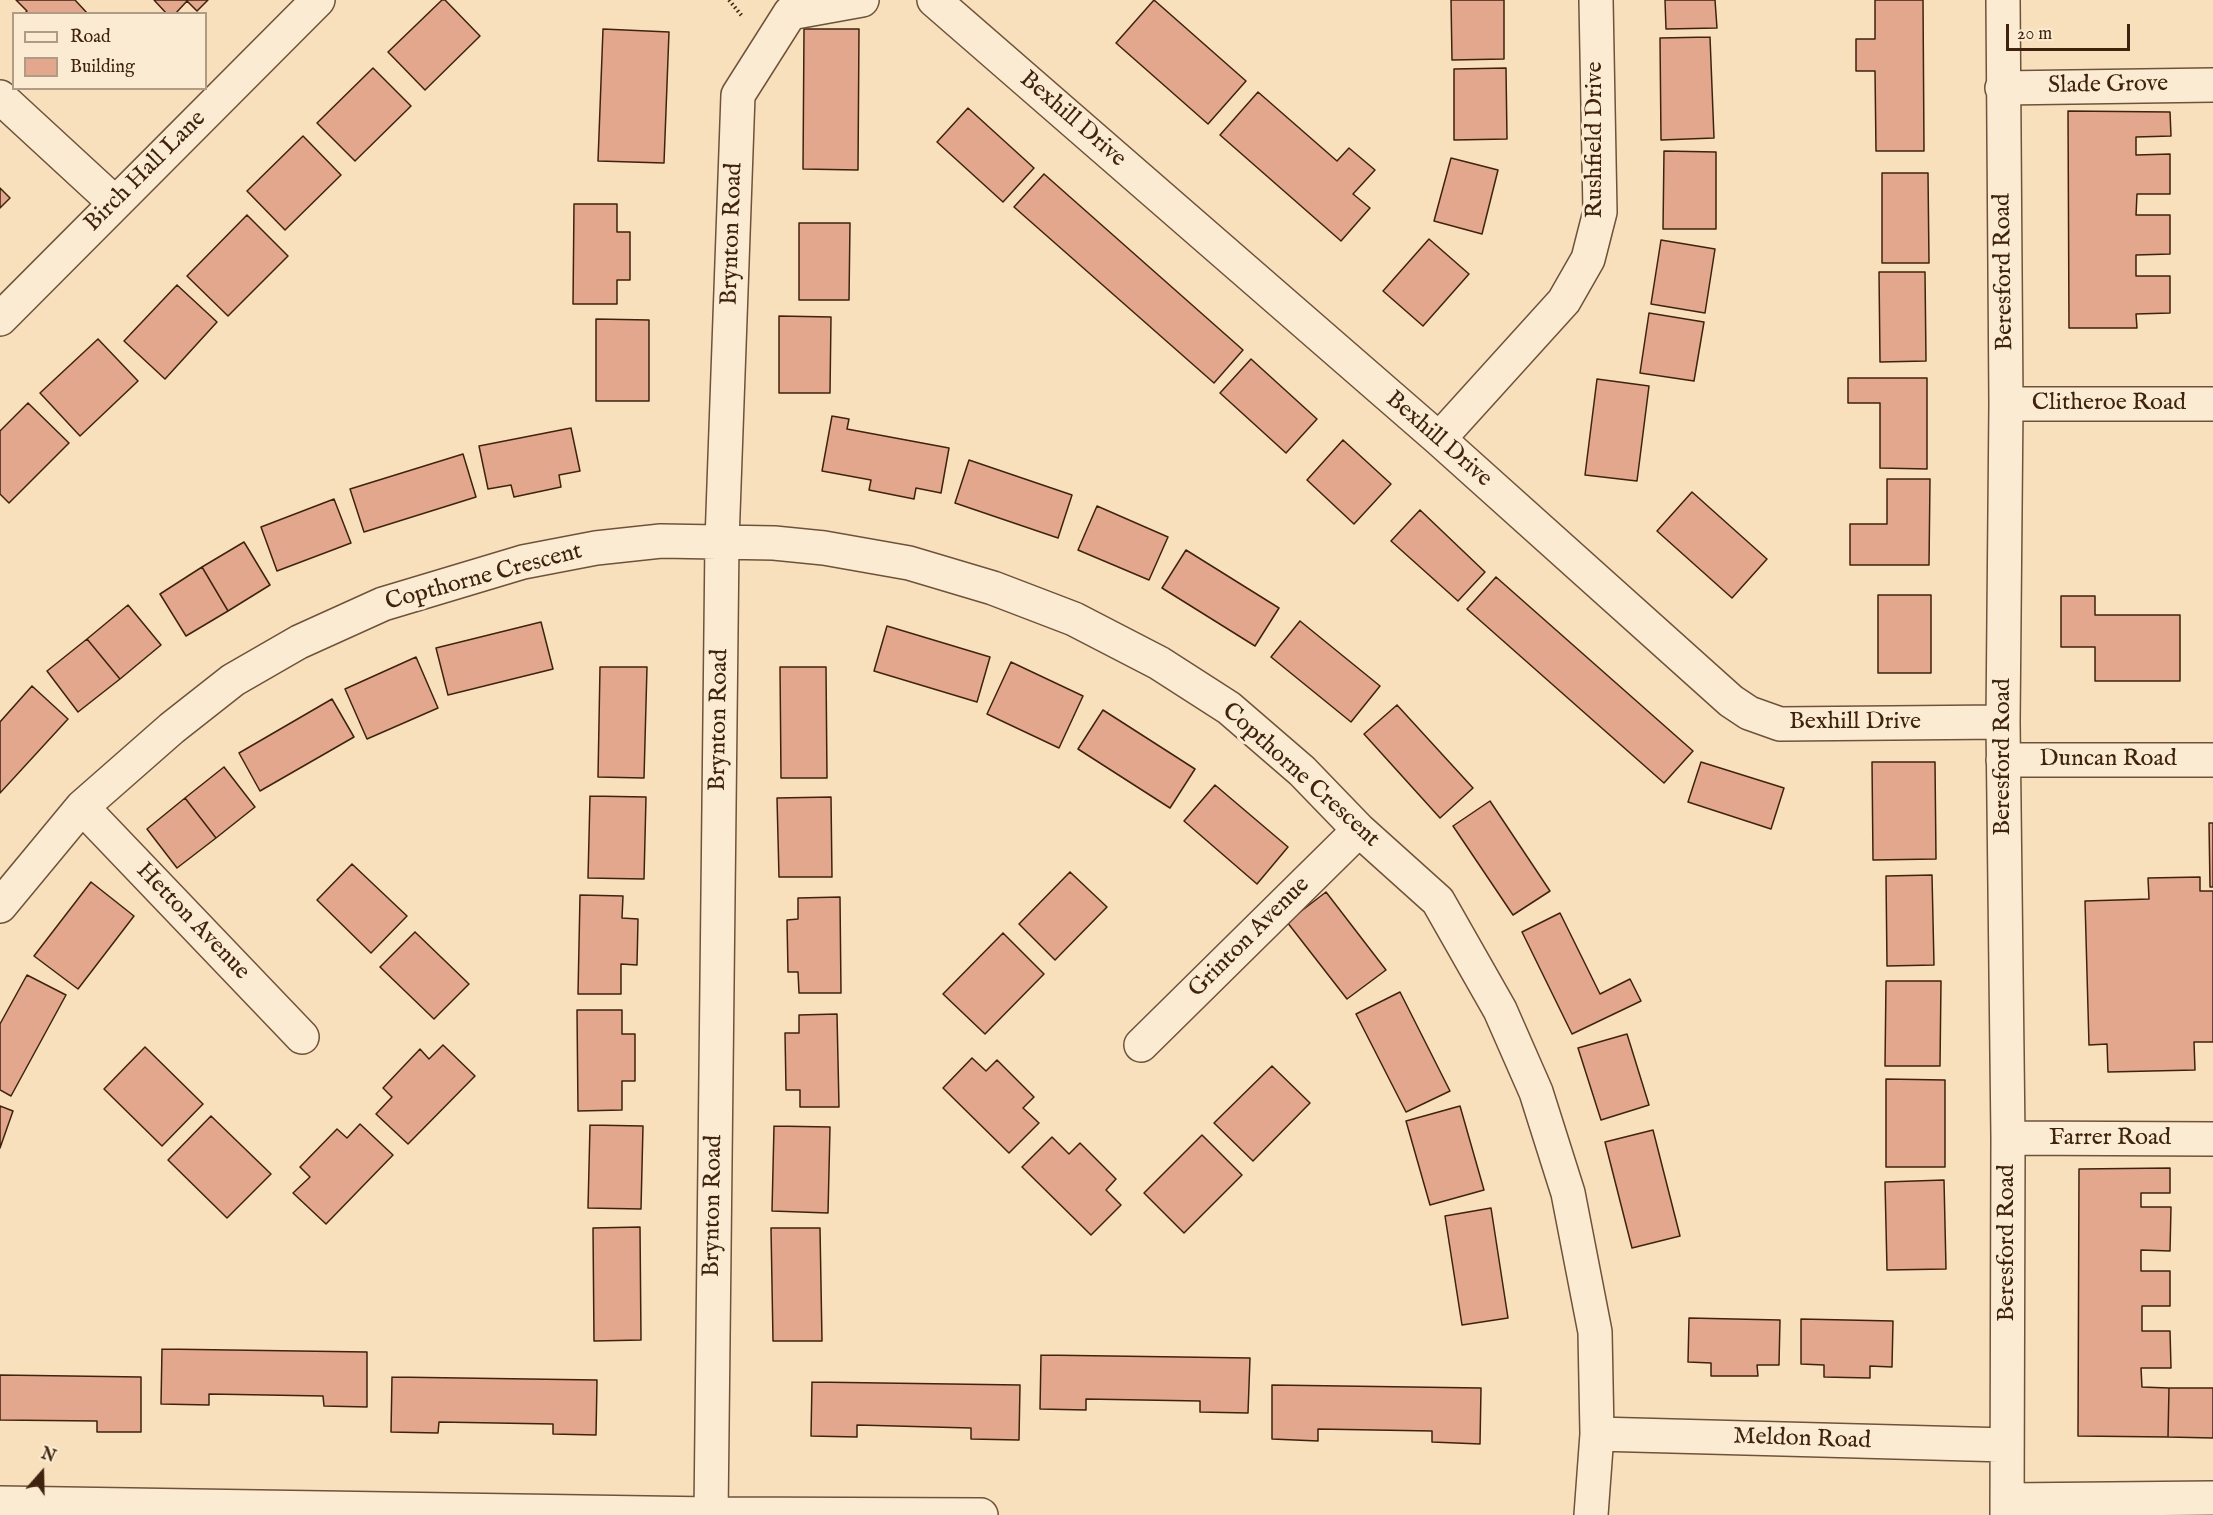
<!DOCTYPE html>
<style>
body{margin:0}
#map{position:relative;width:2213px;height:1515px;overflow:hidden;background:#f9e0bc;font-family:"IM FELL English",serif}
canvas{display:block}
.legend{position:absolute;left:12px;top:12px;width:195px;height:78px;box-sizing:border-box;background:#fbebd3;border:2px solid #b09b85;margin:0;padding:8px 10px;list-style:none;font-size:18px;color:#3f230f}
.legend li{display:flex;align-items:center;gap:12px;height:30px}
.legend b{width:30px;border:2px solid #b09b85}
.north{position:absolute;left:12px;top:1443px;width:60px;height:60px;-webkit-text-stroke:4px #fbebd3;paint-order:stroke;rotate:20deg;font-size:16px;font-weight:700;line-height:24px;text-align:center;color:#3f230f}
.north::after{content:'';display:block;margin:auto;width:21px;height:27px;background:#3f230f;clip-path:polygon(50% 0,100% 100%,50% 72%,0 100%)}
.scale{position:absolute;left:2006px;top:24px;width:124px;height:27px;box-sizing:border-box;border:3px solid #3f230f;border-top:0;padding-left:8px;font-size:18px;line-height:21px;white-space:nowrap;color:#3f230f;-webkit-text-stroke:4px #fbebd3;paint-order:stroke}
</style>
<div id="map">
<canvas width="2213" height="1515"></canvas>
<ul class="legend">
<li><b style="height:8px;background:#fbebd3"></b>Road</li>
<li><b style="height:16px;background:#e2a78c"></b>Building</li>
</ul>
<div class="north">N</div>
<div class="scale">20 m</div>
</div>
<script>
const c = document.querySelector('canvas').getContext('2d');
c.lineJoin = 'round';
function fill(path, color) { c.fillStyle = color; c.fill(path, 'evenodd'); }
const shape = rows => new Path2D(rows.map(r => 'M' + r).join(''));
function trace(path, color, width, dash) { c.strokeStyle = color; c.lineWidth = width; c.lineCap = dash ? 'butt' : 'round'; c.setLineDash(dash || []); c.stroke(path); }
function drawText(font, color, halo, rows, align = 'center') {
  c.font = font + ' "IM FELL English",serif'; c.lineWidth = 6; c.setLineDash([]); c.textBaseline = 'middle'; c.strokeStyle = halo; c.fillStyle = color; for (const [text, x, y, turn = 0] of rows) {
    c.save(); c.translate(x, y); c.rotate((+turn || 0) * Math.PI / 180); c.textAlign = isNaN(turn) ? turn : align; if (halo) c.strokeText(text, 0, 0); c.fillText(text, 0, 0); c.restore();
  }
}
const building = shape([
 [16,0,75,0,88,14,24,14,27,11,16,0],
 [154,0,208,0,197,11,187,1,175,14,167,14,154,0],
 [442,0,445,0,480,36,425,90,388,52,442,0],
 [1154,0,1246,81,1208,124,1116,43,1154,0],
 [1451,0,1504,0,1504,59,1452,60,1451,0],
 [1665,0,1715,0,1717,28,1666,29,1665,0],
 [1875,0,1923,0,1924,151,1876,151,1875,71,1856,71,1856,39,1875,39,1875,0],
 [603,29,669,32,664,163,598,161,603,29],
 [804,29,859,29,858,170,803,169,804,29],
 [1710,37,1714,138,1661,140,1660,38,1710,37],
 [373,68,411,106,355,161,317,123,373,68],
 [1506,68,1507,139,1454,140,1454,69,1506,68],
 [1258,92,1337,161,1349,148,1375,170,1353,194,1370,208,1341,241,1220,135,1258,92],
 [968,108,1034,168,1003,202,937,142,968,108],
 [2068,111,2170,112,2171,136,2136,137,2136,155,2170,154,2170,194,2137,194,2136,215,2170,215,2170,254,2136,255,2136,276,2170,276,2170,313,2136,314,2137,328,2069,328,2068,111],
 [303,136,341,175,285,230,247,191,303,136],
 [1664,151,1716,152,1716,229,1663,229,1664,151],
 [1451,158,1498,170,1482,234,1434,221,1451,158],
 [1882,173,1928,173,1929,263,1882,263,1882,173],
 [1044,174,1243,350,1214,383,1014,207,1044,174],
 [0,188,10,198,0,208,0,188],
 [574,204,617,204,617,232,630,232,630,280,617,280,617,304,573,304,574,204],
 [247,215,288,256,228,316,187,276,247,215],
 [799,223,850,223,849,300,799,300,799,223],
 [1429,239,1469,274,1423,326,1383,291,1429,239],
 [1661,240,1715,249,1705,313,1651,304,1661,240],
 [1879,272,1925,272,1926,361,1880,362,1879,272],
 [177,285,217,322,165,379,124,341,177,285],
 [1649,313,1704,322,1694,381,1640,373,1649,313],
 [779,316,831,317,830,393,779,393,779,316],
 [596,319,649,320,649,401,596,401,596,319],
 [98,339,138,381,80,436,40,393,98,339],
 [1251,359,1317,419,1286,453,1220,393,1251,359],
 [1848,378,1927,378,1927,469,1880,468,1880,403,1848,403,1848,378],
 [1597,379,1649,386,1637,481,1585,475,1597,379],
 [28,403,69,443,9,503,0,494,0,431,28,403],
 [832,416,849,419,847,429,949,448,941,493,916,488,914,499,869,490,871,480,822,471,832,416],
 [571,428,580,471,559,475,561,487,514,497,511,485,488,489,479,446,571,428],
 [1343,440,1391,484,1354,524,1307,480,1343,440],
 [463,454,476,497,364,532,350,489,463,454],
 [969,460,1072,495,1058,538,955,503,969,460],
 [1887,479,1930,479,1929,565,1850,565,1850,524,1887,524,1887,479],
 [1692,492,1767,559,1732,598,1657,531,1692,492],
 [334,499,351,543,277,571,261,527,334,499],
 [1097,506,1168,537,1149,580,1078,550,1097,506],
 [1420,510,1485,572,1458,601,1391,541,1420,510],
 [244,542,270,585,228,611,202,567,244,542],
 [1186,550,1279,608,1255,646,1162,588,1186,550],
 [202,567,228,611,186,636,160,594,202,567],
 [1496,577,1693,751,1664,783,1467,609,1496,577],
 [1878,595,1931,595,1931,673,1878,673,1878,595],
 [2061,596,2095,596,2095,615,2180,615,2180,681,2095,681,2095,647,2061,647,2061,596],
 [128,605,161,645,120,679,87,639,128,605],
 [1300,621,1380,686,1351,722,1271,657,1300,621],
 [541,622,553,669,448,695,436,648,541,622],
 [887,626,990,657,977,702,874,671,887,626],
 [87,639,120,679,78,712,47,671,87,639],
 [416,657,438,708,367,739,345,689,416,657],
 [1011,662,1083,696,1059,748,987,714,1011,662],
 [600,667,647,667,644,778,598,777,600,667],
 [780,667,826,667,827,778,781,778,780,667],
 [32,686,68,719,0,793,0,722,32,686],
 [332,699,354,737,260,791,239,753,332,699],
 [1397,705,1473,788,1440,818,1364,734,1397,705],
 [1103,710,1195,769,1170,808,1078,749,1103,710],
 [1701,762,1784,788,1771,829,1688,802,1701,762],
 [1872,762,1935,762,1936,859,1873,860,1872,762],
 [224,767,255,807,216,838,185,798,224,767],
 [1215,785,1288,847,1257,884,1184,821,1215,785],
 [590,796,646,797,644,879,588,878,590,796],
 [831,797,832,877,779,877,777,798,831,797],
 [185,798,216,838,177,868,147,829,185,798],
 [1490,801,1550,891,1513,915,1453,826,1490,801],
 [2209,823,2213,823,2213,887,2210,887,2209,823],
 [352,864,407,916,371,953,317,900,352,864],
 [1070,872,1107,907,1055,960,1019,924,1070,872],
 [1932,875,1934,965,1887,966,1886,876,1932,875],
 [2200,877,2200,891,2213,891,2213,1042,2194,1042,2195,1070,2108,1072,2107,1044,2089,1045,2085,901,2149,899,2148,878,2200,877],
 [91,882,134,916,78,989,34,956,91,882],
 [1326,892,1386,970,1347,999,1287,922,1326,892],
 [580,895,623,896,622,918,638,919,637,965,621,964,621,994,578,994,580,895],
 [840,897,841,993,799,993,798,972,788,972,787,920,798,919,798,898,840,897],
 [1560,913,1600,994,1630,979,1641,1001,1572,1034,1522,932,1560,913],
 [415,932,469,984,434,1019,380,967,415,932],
 [1003,933,1044,974,985,1034,943,994,1003,933],
 [27,975,66,995,11,1096,0,1090,0,1024,27,975],
 [1886,981,1941,981,1940,1066,1885,1066,1886,981],
 [1400,992,1450,1091,1406,1112,1356,1014,1400,992],
 [577,1010,622,1010,622,1034,635,1034,635,1081,622,1081,622,1110,578,1111,577,1010],
 [837,1014,839,1107,800,1107,800,1090,786,1090,785,1033,799,1033,799,1015,837,1014],
 [1627,1034,1649,1105,1601,1120,1578,1048,1627,1034],
 [443,1045,475,1076,408,1144,376,1114,392,1097,383,1088,420,1049,429,1059,443,1045],
 [145,1047,203,1104,162,1146,104,1089,145,1047],
 [972,1058,986,1071,997,1060,1034,1097,1023,1108,1039,1123,1009,1153,943,1088,972,1058],
 [1272,1066,1310,1103,1253,1161,1214,1123,1272,1066],
 [1886,1079,1945,1080,1945,1167,1886,1167,1886,1079],
 [0,1106,13,1111,0,1148,0,1106],
 [1460,1106,1484,1190,1430,1205,1406,1121,1460,1106],
 [211,1116,271,1174,227,1218,168,1160,211,1116],
 [360,1124,393,1155,326,1224,293,1193,310,1177,300,1167,337,1129,347,1138,360,1124],
 [590,1125,643,1126,641,1209,588,1208,590,1125],
 [774,1126,830,1127,828,1213,772,1211,774,1126],
 [1653,1130,1680,1236,1632,1248,1605,1142,1653,1130],
 [1202,1135,1242,1175,1184,1233,1144,1193,1202,1135],
 [1052,1137,1069,1154,1080,1143,1116,1179,1106,1190,1121,1205,1091,1235,1022,1167,1052,1137],
 [2170,1168,2170,1193,2141,1193,2141,1207,2171,1207,2170,1251,2141,1250,2141,1271,2170,1271,2170,1306,2142,1306,2142,1331,2170,1331,2171,1368,2141,1368,2142,1387,2169,1388,2168,1437,2078,1436,2079,1169,2170,1168],
 [1944,1180,1946,1269,1887,1270,1885,1182,1944,1180],
 [1491,1208,1508,1318,1462,1325,1445,1216,1491,1208],
 [640,1227,641,1340,594,1341,593,1228,640,1227],
 [771,1228,820,1228,822,1341,773,1341,771,1228],
 [1689,1318,1780,1320,1779,1365,1757,1365,1758,1376,1711,1376,1711,1363,1688,1362,1689,1318],
 [1801,1319,1893,1321,1892,1367,1870,1366,1870,1378,1824,1377,1824,1365,1801,1364,1801,1319],
 [162,1349,367,1352,367,1407,324,1406,323,1396,209,1394,209,1405,161,1404,162,1349],
 [1041,1355,1250,1358,1248,1413,1200,1412,1200,1401,1086,1399,1086,1410,1040,1409,1041,1355],
 [0,1375,141,1377,141,1432,97,1432,97,1421,0,1420,0,1375],
 [392,1377,597,1380,596,1435,553,1434,553,1424,439,1422,438,1433,391,1432,392,1377],
 [812,1382,1020,1385,1019,1440,971,1439,971,1428,857,1425,857,1437,811,1436,812,1382],
 [1272,1385,1481,1388,1480,1444,1432,1442,1432,1431,1318,1429,1318,1441,1272,1439,1272,1385],
 [2169,1388,2213,1388,2213,1438,2168,1437,2169,1388]
]);
fill(building, '#e2a78c');
trace(building, '#3f230f', 1.5);
const minor = shape([
 [934,0,1439,439,1731,701,1749,713,1780,724,2003,722],
 [2003,0,2006,404,2003,722,2008,1138,2007,1515],
 [2002,88,2213,85],
 [0,97,115,203],
 [0,319,318,0],
 [2006,404,2213,404],
 [1439,439,1564,301,1588,259,1600,212,1596,0],
 [2003,760,2213,760],
 [82,807,302,1037],
 [0,906,82,807,172,728,233,680,299,642,383,604,523,562,596,548,661,541,774,543,824,548,909,563,993,588,1074,619,1159,663,1229,708,1302,771,1359,830,1438,901,1500,1010,1536,1092,1568,1193,1595,1332,1597,1434,1591,1515],
 [1141,1045,1359,830],
 [2008,1138,2213,1139],
 [1597,1434,2007,1445],
 [2007,1500,2213,1498],
 [0,1503,711,1514,981,1515],
 [711,1515,722,541,738,95,790,13,862,0]
]);
trace(minor, '#6e523a', 36);
trace(shape([
 [729,0,742,16]
]), '#3f230f', 4, [1.5, 3]);
trace(minor, '#fbebd3', 33);
drawText('24px', '#3f230f', '#fbebd3', [
 ["Slade Grove",2108,86,-1],
 ["Bexhill Drive",1072,120,41],
 ["Rushfield Drive",1596,140,-90],
 ["Birch Hall Lane",146,172,-45],
 ["Brynton Road",733,234,-88],
 ["Beresford Road",2005,272,-91],
 ["Clitheroe Road",2109,404],
 ["Bexhill Drive",1438,440,41],
 ["Copthorne Crescent",484,578,-15],
 ["Brynton Road",720,720,-89],
 ["Bexhill Drive",1855,723],
 ["Beresford Road",2004,757,-90],
 ["Duncan Road",2108,760],
 ["Copthorne Crescent",1300,776,42],
 ["Hetton Avenue",192,922,46],
 ["Grinton Avenue",1250,938,-45],
 ["Farrer Road",2110,1139],
 ["Brynton Road",714,1206,-89],
 ["Beresford Road",2008,1243,-90],
 ["Meldon Road",1802,1440,2]
]);
</script>
